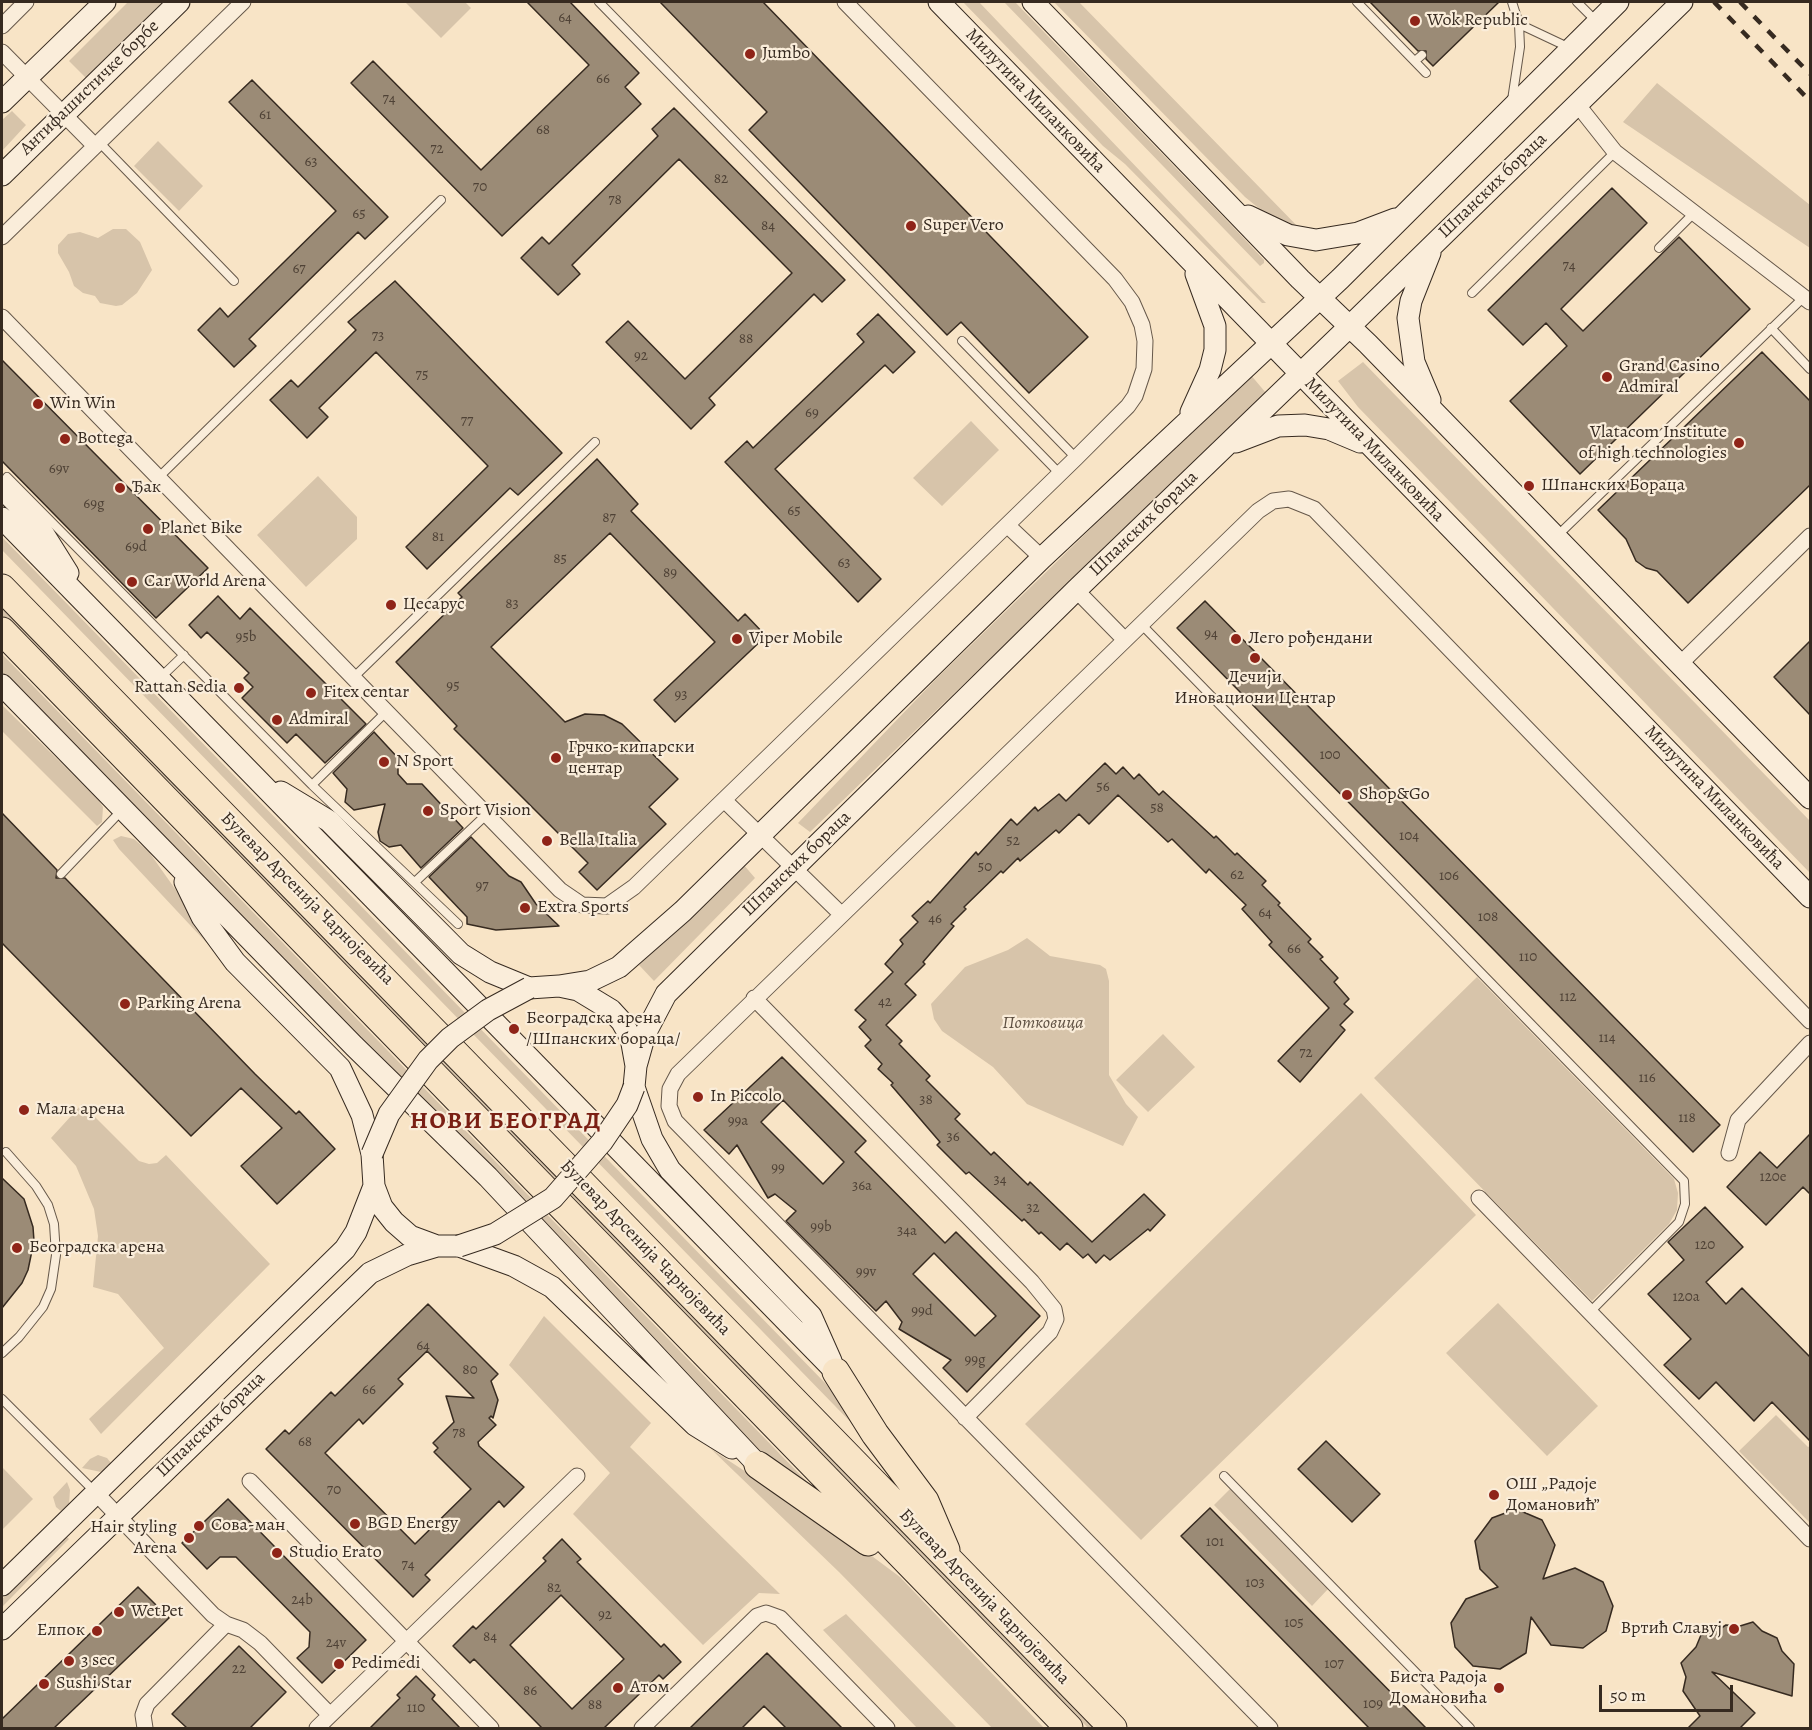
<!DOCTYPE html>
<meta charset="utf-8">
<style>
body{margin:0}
#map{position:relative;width:1812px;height:1730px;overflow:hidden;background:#f8e4c6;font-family:Alegreya,serif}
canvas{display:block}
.frame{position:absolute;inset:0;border:3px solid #362a20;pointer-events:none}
.scale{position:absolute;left:1599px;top:1685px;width:134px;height:27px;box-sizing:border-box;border:3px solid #362a20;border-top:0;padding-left:8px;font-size:18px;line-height:21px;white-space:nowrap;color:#362a20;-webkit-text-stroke:4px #faedda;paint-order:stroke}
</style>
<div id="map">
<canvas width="1812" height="1730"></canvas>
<div class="frame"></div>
<div class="scale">50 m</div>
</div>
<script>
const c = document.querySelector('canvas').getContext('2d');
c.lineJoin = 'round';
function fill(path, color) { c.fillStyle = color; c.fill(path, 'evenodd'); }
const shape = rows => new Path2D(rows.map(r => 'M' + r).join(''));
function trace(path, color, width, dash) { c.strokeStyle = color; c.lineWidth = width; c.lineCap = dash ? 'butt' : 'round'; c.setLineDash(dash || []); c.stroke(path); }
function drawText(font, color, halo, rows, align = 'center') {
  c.font = font + ' Alegreya,serif'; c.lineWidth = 4.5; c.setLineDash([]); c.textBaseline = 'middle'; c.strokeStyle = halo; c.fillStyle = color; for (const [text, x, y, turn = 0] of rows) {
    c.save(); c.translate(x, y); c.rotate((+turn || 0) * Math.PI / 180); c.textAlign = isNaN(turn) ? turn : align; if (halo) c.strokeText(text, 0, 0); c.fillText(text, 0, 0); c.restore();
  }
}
fill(shape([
 [128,2,165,2,86,78,69,61],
 [405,2,465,2,471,8,441,38],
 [963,2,979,2,1266,303,1262,303,1125,164,1103,146],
 [1004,2,1015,2,1235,229,1264,260,1264,263,1260,266],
 [1054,2,1079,2,1302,231,1272,219,1245,197],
 [1657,83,1810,205,1810,248,1623,122],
 [12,111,26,125,2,151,2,120],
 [158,141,203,186,179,211,134,166],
 [113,229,126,229,140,242,152,270,137,293,122,305,116,306,100,303,95,296,83,293,74,286,69,272,58,253,58,245,68,234,80,232,98,238],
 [1363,362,1810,821,1810,873,1358,407,1338,381],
 [1250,374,1266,393,810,832,798,823,936,679],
 [971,421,999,450,942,506,913,478],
 [318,476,357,517,357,539,306,587,257,535],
 [2,537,827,1385,872,1444,2,550],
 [2,596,1103,1728,1088,1728,2,615],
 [2,654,814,1489,759,1451,2,672],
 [2,705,98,799,103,807,102,822,97,826,2,731],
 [121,836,134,839,149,852,233,971,119,849,113,840],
 [743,864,755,878,654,981,639,965],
 [1027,938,1050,956,1100,965,1106,969,1109,981,1109,1075,1126,1104,1138,1117,1123,1146,1027,1104,993,1067,942,1031,934,1019,931,1004,965,967,1008,950],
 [1477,977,1674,1179,1678,1193,1677,1210,1669,1224,1592,1301,1374,1078],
 [1163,1034,1195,1067,1148,1112,1116,1080],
 [1361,1093,1476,1215,1141,1540,1025,1424],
 [82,1104,139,1161,149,1164,157,1163,166,1155,270,1264,101,1434,89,1419,164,1348,118,1294,93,1287,98,1236,94,1209,76,1166,51,1138],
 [1498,1303,1598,1406,1547,1456,1446,1353],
 [544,1316,651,1423,630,1447,780,1594,759,1593,703,1645,573,1514,610,1473,509,1365],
 [1776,1415,1808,1447,1810,1446,1810,1523,1739,1451],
 [711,1449,853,1542,900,1577,1044,1728,992,1728,839,1572],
 [98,1455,107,1458,112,1464,101,1472,82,1468,90,1459],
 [2,1467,33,1499,2,1530],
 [67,1482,70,1490,69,1504,62,1512,56,1507,53,1497],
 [1230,1489,1328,1589,1312,1606,1214,1505],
 [66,1536,69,1539,2,1607,2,1599],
 [846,1614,957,1728,917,1728,823,1630]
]), '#d7c4aa');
const building = shape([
 [527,2,570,2,639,73,625,87,641,104,502,236,351,83,373,61,481,170,589,65,527,2],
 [660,2,763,2,1088,337,1029,393,961,322,947,335,749,130,767,112,660,2],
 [1370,2,1499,2,1433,66,1426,59,1426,51,1418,51,1370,2],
 [252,80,388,217,365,239,358,232,249,339,256,346,234,367,198,330,220,308,228,317,336,211,229,102,252,80],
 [674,108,845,280,822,302,814,294,709,398,715,405,691,429,606,342,628,321,685,379,792,273,679,159,572,265,580,274,558,295,521,258,542,237,549,244,658,136,652,129,674,108],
 [1612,188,1647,223,1561,309,1583,331,1679,237,1750,309,1580,474,1510,401,1567,346,1546,323,1523,345,1488,310,1612,188],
 [395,281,562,453,518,495,510,488,427,569,406,547,488,466,376,352,319,408,328,417,307,438,270,400,291,380,298,387,356,330,348,322,395,281],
 [878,314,915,352,893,373,885,365,775,469,881,579,858,602,725,462,747,441,753,448,864,342,857,334,878,314],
 [1762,352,1810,401,1810,485,1688,603,1657,571,1646,568,1636,561,1626,539,1598,510,1762,352],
 [2,360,208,568,156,618,2,461,2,360],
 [597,459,638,504,631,511,738,621,745,614,766,636,675,722,654,700,715,642,610,533,491,647,565,722,585,714,604,715,622,724,678,779,649,807,666,824,597,890,579,872,588,863,454,729,457,726,396,662,462,597,458,593,597,459],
 [218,596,240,619,250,608,366,724,325,763,296,734,287,743,242,698,253,687,244,678,249,673,207,632,201,638,189,625,218,596],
 [1205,601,1720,1125,1693,1152,1177,628,1205,601],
 [1810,641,1810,715,1774,677,1810,641],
 [374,732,398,758,398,774,407,784,422,784,463,828,421,868,401,845,389,847,380,841,378,832,385,804,354,810,345,802,347,789,333,773,374,732],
 [1105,763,1116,774,1123,767,1134,779,1139,774,1159,795,1163,791,1214,838,1216,836,1235,855,1237,853,1266,881,1262,885,1280,903,1278,905,1311,939,1308,942,1323,957,1320,959,1338,978,1334,982,1349,999,1344,1004,1353,1012,1340,1025,1345,1030,1300,1082,1278,1061,1329,1008,1269,945,1272,942,1242,909,1246,905,1209,869,1206,873,1172,839,1168,842,1118,795,1089,824,1079,814,1059,833,1056,830,1020,861,1018,858,1003,873,1001,871,964,907,966,909,951,924,954,926,923,962,925,964,905,984,916,995,886,1025,902,1041,899,1044,930,1076,926,1080,960,1114,955,1119,991,1155,994,1152,1028,1185,1030,1182,1092,1242,1144,1194,1165,1215,1150,1231,1148,1229,1110,1260,1104,1255,1096,1263,1088,1254,1083,1258,1067,1243,1060,1250,1041,1232,1039,1234,1024,1219,1022,1221,969,1172,966,1174,937,1145,940,1142,891,1085,893,1083,878,1069,882,1064,865,1046,871,1040,859,1027,866,1020,855,1010,893,972,885,964,903,944,900,940,918,922,912,916,928,901,930,903,976,852,978,855,1011,819,1017,825,1035,807,1038,811,1059,794,1066,801,1105,763],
 [2,813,57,870,56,878,65,878,255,1074,296,1114,299,1111,335,1149,277,1204,241,1166,282,1128,241,1088,191,1136,2,943,2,813],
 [471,837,509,876,521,882,536,904,559,926,496,930,467,924,467,917,429,877,471,837],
 [782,1057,866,1141,855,1152,945,1243,956,1232,1040,1316,967,1392,943,1368,951,1360,899,1329,902,1322,886,1301,876,1311,786,1221,796,1211,775,1194,768,1198,737,1145,729,1154,704,1130,782,1057],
 [783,1100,844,1162,823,1184,761,1122,783,1100],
 [934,1253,996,1316,975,1336,913,1274,934,1253],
 [1810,1134,1810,1194,1803,1187,1766,1225,1727,1187,1760,1152,1777,1168,1810,1134],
 [2,1178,24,1199,33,1227,34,1241,28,1270,22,1283,2,1308,2,1178],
 [1705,1207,1743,1247,1706,1282,1726,1304,1742,1288,1810,1357,1810,1441,1772,1402,1754,1421,1716,1382,1699,1399,1664,1365,1691,1339,1648,1294,1684,1260,1668,1242,1705,1207],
 [428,1304,498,1374,491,1381,498,1400,493,1418,491,1416,489,1418,496,1425,478,1442,479,1446,524,1487,504,1507,499,1501,425,1575,430,1580,413,1597,266,1449,285,1430,289,1434,331,1392,335,1396,428,1304],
 [427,1351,474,1398,446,1396,454,1422,433,1443,438,1448,434,1452,471,1489,415,1544,325,1453,359,1419,363,1424,403,1384,398,1379,427,1351],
 [1326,1441,1380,1494,1352,1522,1298,1469,1326,1441],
 [228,1499,366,1640,322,1683,297,1658,309,1647,310,1632,236,1557,220,1557,207,1569,182,1543,228,1499],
 [1210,1508,1289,1589,1426,1728,1369,1728,1181,1536,1210,1508],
 [1516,1509,1542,1520,1555,1545,1543,1579,1575,1568,1603,1582,1613,1606,1606,1631,1583,1648,1551,1645,1531,1617,1526,1653,1500,1669,1473,1666,1455,1647,1451,1623,1466,1599,1498,1587,1480,1569,1475,1541,1492,1518,1516,1509],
 [562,1539,581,1559,577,1562,661,1647,664,1644,681,1662,663,1679,659,1675,604,1728,542,1728,474,1659,470,1663,453,1646,473,1626,476,1629,546,1561,543,1558,562,1539],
 [561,1595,624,1659,572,1709,510,1645,561,1595],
 [138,1587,169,1618,54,1728,2,1728,2,1719,138,1587],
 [1753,1622,1762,1631,1777,1638,1782,1651,1794,1664,1792,1696,1712,1672,1755,1713,1740,1728,1688,1728,1700,1716,1683,1691,1686,1677,1681,1663,1696,1647,1701,1635,1715,1632,1726,1625,1740,1626,1753,1622],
 [239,1646,286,1692,250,1728,187,1728,172,1714,239,1646],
 [767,1653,842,1728,786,1728,764,1706,742,1728,690,1728,767,1653],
 [416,1676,435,1695,432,1699,460,1728,370,1728,400,1698,397,1695,416,1676]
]);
fill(building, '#9b8b76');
trace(building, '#362a20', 1.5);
const lane = shape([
 [599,2,1060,474],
 [1357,2,1426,73],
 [1577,2,1596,21],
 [1519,24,1570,48],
 [1415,61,1422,55],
 [1512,100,1520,47,1519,24,1512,2],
 [99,142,234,281],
 [1659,248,1694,213],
 [1472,293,1615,152],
 [1771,328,1810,369],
 [962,341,1076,458],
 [7,477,312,785,458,924],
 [158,478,441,200],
 [1557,536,1804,297],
 [1141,624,1684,1181,1685,1204,1679,1222,1590,1312],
 [161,677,184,655],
 [353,678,595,442],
 [312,785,386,712],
 [61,874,121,811],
 [415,882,486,815],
 [2,1353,19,1337,43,1307,51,1289,56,1255,54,1224,48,1205,36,1186,6,1152],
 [2,1399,94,1491],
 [1224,1476,1470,1728]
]);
const street = shape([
 [2,26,26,2],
 [2,52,95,146],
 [1577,104,1615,152,1810,302],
 [2,237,243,2],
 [2,317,560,890,582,905,607,906,634,887,1076,458,1128,406,1135,396,1144,369,1145,341,1142,325,1132,302,1115,279,845,2],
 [1007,525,1042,558],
 [1076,590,1125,640],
 [1680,664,1810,536],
 [724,800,841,914],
 [754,998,1032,1282,1054,1309,1056,1319,1050,1332,965,1418],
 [1729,1153,1738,1120,1810,1043],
 [1479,1198,1810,1539],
 [250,1481,491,1728],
 [95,1492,213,1615,226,1624,243,1630,260,1643,330,1715],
 [145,1728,143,1715,147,1704,226,1624],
 [317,1728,577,1476],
 [642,1728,757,1616,766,1613,780,1618,887,1728],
 [1270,1728,675,1121,669,1106,670,1089,678,1074,1258,511,1273,501,1289,499,1314,509,1810,1021]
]);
const secondary = shape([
 [939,2,1810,897],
 [1033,2,1300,279,1368,344,1810,798],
 [2,102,105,2],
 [2,175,179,2],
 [1248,216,1288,235,1316,240,1358,233,1395,219],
 [1430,253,1411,301,1408,318,1414,362,1430,400],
 [1191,412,1210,370,1215,350,1215,326,1196,274],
 [1236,442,1278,426,1305,425,1329,429,1360,442],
 [2,488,38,525,68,573],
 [2,518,836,1372],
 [2,685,354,1046,488,1177,758,1465],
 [281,792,329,821,461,954,490,972,529,988,559,986,578,990,611,1010,622,1022,631,1038,636,1066,634,1087,652,1139,670,1170,811,1316,831,1361],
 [185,882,202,917,235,962,340,1068,362,1115,372,1154,374,1186,382,1207,394,1222,410,1236,437,1246,459,1246,514,1266,552,1287,695,1425,732,1448],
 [559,986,590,981,619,967,683,911,1042,558,1340,279,1618,2],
 [636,1066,645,1034,666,994,1076,590,1349,327,1682,2],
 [2,1585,345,1249,356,1232,374,1186],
 [2,1629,370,1273,407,1255,437,1246]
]);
const highway = shape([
 [2,588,1113,1728],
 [2,631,1069,1728],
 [836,1372,875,1434,925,1501,946,1550],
 [758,1465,868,1542]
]);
trace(lane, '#66584a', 10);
trace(street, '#66584a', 17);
trace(secondary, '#362a20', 23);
trace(highway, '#362a20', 29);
trace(lane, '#faedda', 8);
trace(street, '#faedda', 15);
trace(secondary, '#faedda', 21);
trace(highway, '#f8e4c6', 27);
trace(shape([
 [1714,2,1810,101],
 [1740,2,1810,74]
]), '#362a20', 4.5, [10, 10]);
const secondaryBridge = shape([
 [372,1154,389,1114,428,1060,450,1038,488,1010,529,988],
 [459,1246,495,1234,553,1198,602,1142,627,1105,634,1087]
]);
trace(secondaryBridge, '#362a20', 23, []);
trace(secondaryBridge, '#faedda', 21);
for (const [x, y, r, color] of [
 [1415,21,6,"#8f2418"],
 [750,54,6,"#8f2418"],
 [911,226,6,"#8f2418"],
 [1607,377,6,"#8f2418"],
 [38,404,6,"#8f2418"],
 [65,439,6,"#8f2418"],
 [1739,443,6,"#8f2418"],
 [1529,486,6,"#8f2418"],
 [120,488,6,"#8f2418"],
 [148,529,6,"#8f2418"],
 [132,582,6,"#8f2418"],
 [391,605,6,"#8f2418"],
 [737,639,6,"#8f2418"],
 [1236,639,6,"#8f2418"],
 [1255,658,6,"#8f2418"],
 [239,688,6,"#8f2418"],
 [311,693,6,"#8f2418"],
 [277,720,6,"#8f2418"],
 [556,758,6,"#8f2418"],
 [384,762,6,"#8f2418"],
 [1347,795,6,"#8f2418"],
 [428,811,6,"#8f2418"],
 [547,841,6,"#8f2418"],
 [525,908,6,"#8f2418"],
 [125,1004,6,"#8f2418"],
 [514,1029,6,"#8f2418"],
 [698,1097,6,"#8f2418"],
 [24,1110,6,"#8f2418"],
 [17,1248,6,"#8f2418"],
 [1494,1495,6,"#8f2418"],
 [355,1524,6,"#8f2418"],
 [199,1526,6,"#8f2418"],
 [189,1538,6,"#8f2418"],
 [277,1553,6,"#8f2418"],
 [119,1612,6,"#8f2418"],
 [1734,1629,6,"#8f2418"],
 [97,1631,6,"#8f2418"],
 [69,1661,6,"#8f2418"],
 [339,1664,6,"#8f2418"],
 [44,1684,6,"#8f2418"],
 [618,1688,6,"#8f2418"],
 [1499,1688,6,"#8f2418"]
]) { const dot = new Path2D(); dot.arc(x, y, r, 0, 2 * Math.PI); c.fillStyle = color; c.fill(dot); trace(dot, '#faedda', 2); }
drawText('15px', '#4f4236', null, [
 ["64",565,18],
 ["66",603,79],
 ["74",389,99],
 ["61",265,115],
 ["68",543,130],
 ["72",437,149],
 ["63",311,162],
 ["82",721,179],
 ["70",480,187],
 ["78",615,200],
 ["65",359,214],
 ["84",768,226],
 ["74",1569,266],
 ["67",299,269],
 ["73",378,336],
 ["88",746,339],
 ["92",641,356],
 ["75",422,375],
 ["69",812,413],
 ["77",467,421],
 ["69v",59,469],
 ["69g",94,504],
 ["65",794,511],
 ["87",609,518],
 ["81",438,537],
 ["69d",136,547],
 ["85",560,559],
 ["63",844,563],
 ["89",670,573],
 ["83",512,604],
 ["94",1211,634],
 ["95b",246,637],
 ["95",453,686],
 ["93",681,695],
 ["100",1330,755],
 ["56",1103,787],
 ["58",1157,808],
 ["104",1409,836],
 ["52",1013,841],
 ["50",985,867],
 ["62",1237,875],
 ["106",1449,876],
 ["97",482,886],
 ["64",1265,913],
 ["108",1488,917],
 ["46",935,919],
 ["66",1294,949],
 ["110",1528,957],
 ["112",1568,997],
 ["42",885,1002],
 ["114",1607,1038],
 ["72",1306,1053],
 ["116",1647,1078],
 ["38",926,1100],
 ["118",1687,1118],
 ["99a",738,1121],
 ["36",953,1137],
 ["99",778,1168],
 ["120e",1773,1177],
 ["34",1000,1180],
 ["36a",862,1186],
 ["32",1033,1208],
 ["99b",821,1227],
 ["34a",907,1231],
 ["120",1705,1245],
 ["99v",866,1272],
 ["120a",1686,1297],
 ["99d",922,1311],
 ["64",423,1346],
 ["99g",975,1360],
 ["80",470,1370],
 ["66",369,1390],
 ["78",459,1433],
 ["68",305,1442],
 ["70",334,1490],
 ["101",1215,1542],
 ["74",408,1565],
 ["103",1255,1583],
 ["82",554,1588],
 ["24b",302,1600],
 ["92",605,1615],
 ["105",1294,1623],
 ["84",490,1637],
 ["24v",336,1643],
 ["107",1334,1664],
 ["22",239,1669],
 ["86",530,1691],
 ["109",1373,1704],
 ["88",595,1705],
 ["110",416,1708]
]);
drawText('18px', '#362a20', '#faedda', [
 ["Wok Republic",1427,21],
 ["Jumbo",762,54],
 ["Super Vero",923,226],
 ["Grand Casino",1619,367],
 ["Admiral",1619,388],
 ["Win Win",50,404],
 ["Vlatacom Institute",1727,433,"right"],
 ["of high technologies",1727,454,"right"],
 ["Bottega",77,439],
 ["Шпанских Бораца",1541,486],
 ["Ђак",132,488],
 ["Planet Bike",160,529],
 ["Car World Arena",144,582],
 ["Цесарус",403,605],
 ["Viper Mobile",749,639],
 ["Лего рођендани",1248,639],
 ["Дечији",1255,678,"center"],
 ["Иновациони Центар",1255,699,"center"],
 ["Rattan Sedia",227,688,"right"],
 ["Fitex centar",323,693],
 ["Admiral",289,720],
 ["Грчко-кипарски",568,748],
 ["центар",568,769],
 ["N Sport",396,762],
 ["Shop&Go",1359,795],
 ["Sport Vision",440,811],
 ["Bella Italia",559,841],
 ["Extra Sports",537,908],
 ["Parking Arena",137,1004],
 ["Београдска арена",526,1019],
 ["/Шпанских бораца/",526,1040],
 ["In Piccolo",710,1097],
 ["Мала арена",36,1110],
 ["Београдска арена",29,1248],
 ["ОШ „Радоје",1506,1485],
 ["Домановић”",1506,1506],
 ["BGD Energy",367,1524],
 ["Сова-ман",211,1526],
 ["Hair styling",177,1528,"right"],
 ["Arena",177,1549,"right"],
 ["Studio Erato",289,1553],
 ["WetPet",131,1612],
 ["Вртић Славуј",1722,1629,"right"],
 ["Елпок",85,1631,"right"],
 ["3 sec",81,1661],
 ["Pedimedi",351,1664],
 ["Биста Радоја",1487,1678,"right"],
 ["Домановића",1487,1699,"right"],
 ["Sushi Star",56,1684],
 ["Атом",630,1688]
], 'left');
drawText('18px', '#362a20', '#faedda', [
 ["Антифашистичке борбе",90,88,-44],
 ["Милутина Миланковића",1035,101,46],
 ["Шпанских бораца",1493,186,-44],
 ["Милутина Миланковића",1374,450,46],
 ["Шпанских бораца",1144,524,-44],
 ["Милутина Миланковића",1714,798,46],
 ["Шпанских бораца",797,864,-44],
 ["Булевар Арсенија Чарнојевића",307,899,45],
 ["Булевар Арсенија Чарнојевића",645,1248,46],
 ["Шпанских бораца",211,1425,-44],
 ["Булевар Арсенија Чарнојевића",984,1597,46]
]);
drawText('italic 18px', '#5e5042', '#faedda', [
 ["Потковица",1043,1024]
]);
c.letterSpacing = '1.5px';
drawText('bold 24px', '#7a1f14', '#faedda', [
 ["НОВИ БЕОГРАД",506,1122]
]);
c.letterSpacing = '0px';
</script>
